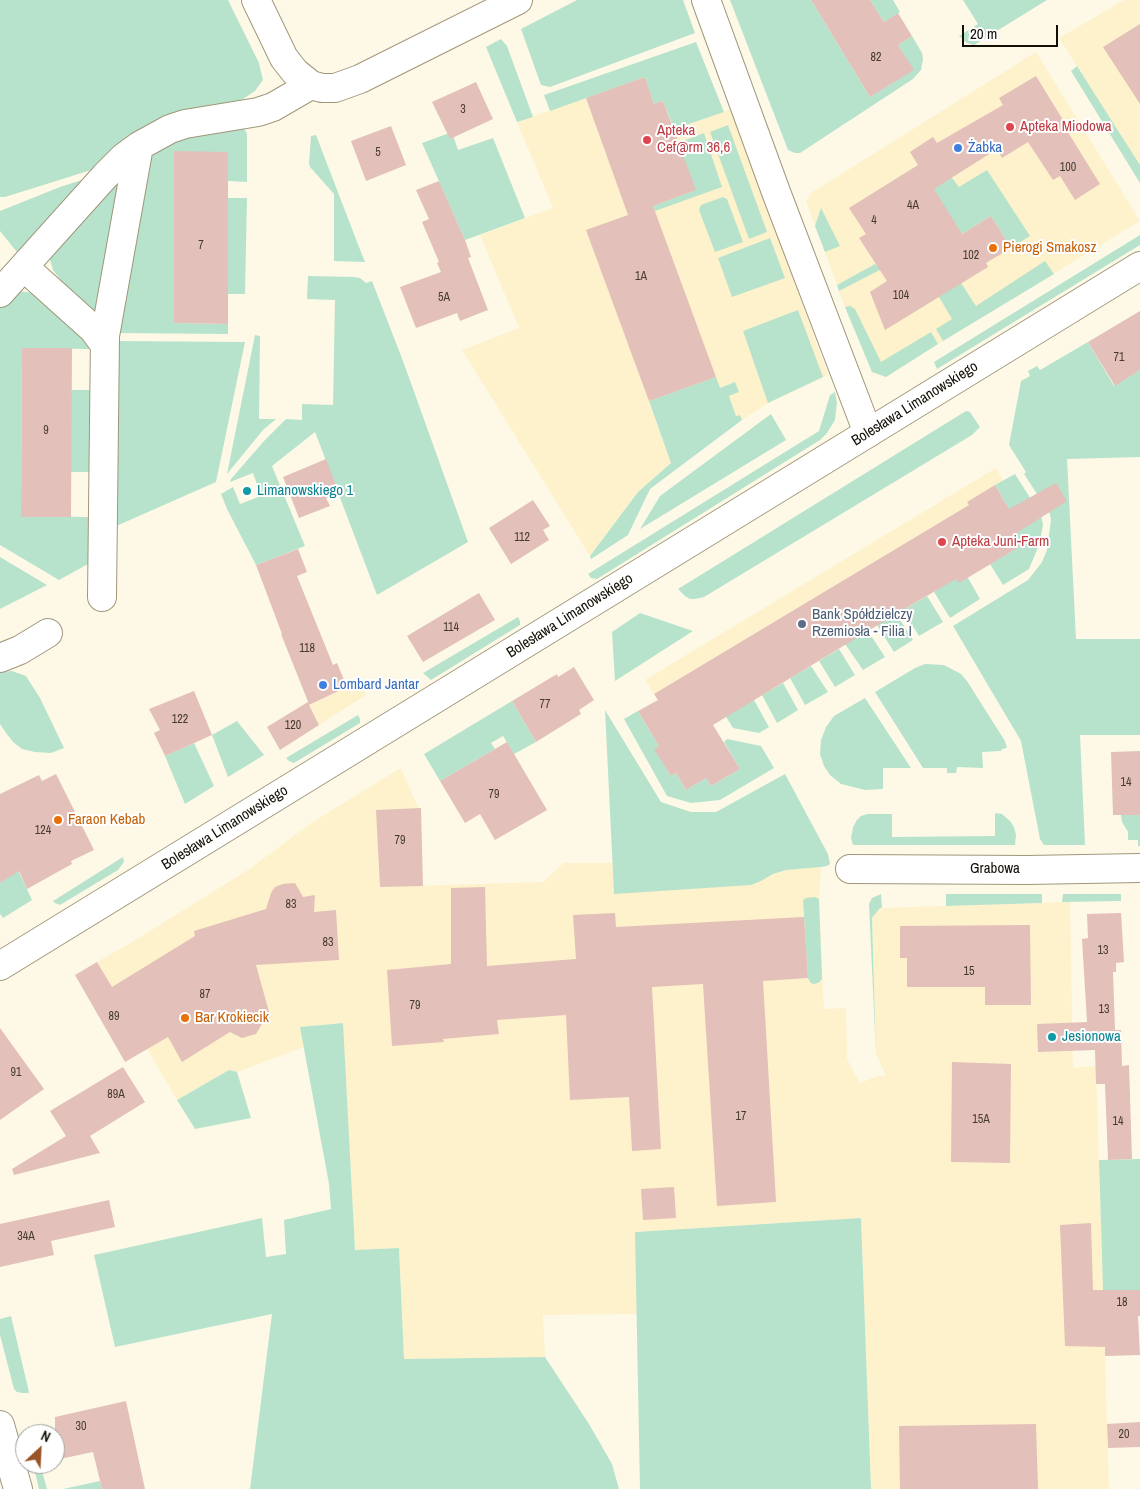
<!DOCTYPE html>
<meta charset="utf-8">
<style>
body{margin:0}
#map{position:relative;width:1140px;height:1489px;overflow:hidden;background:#fef9e7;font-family:"Archivo Narrow",sans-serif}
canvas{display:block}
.north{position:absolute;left:15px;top:1424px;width:50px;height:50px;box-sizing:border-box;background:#fff;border:1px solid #a09f9b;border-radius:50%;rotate:25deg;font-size:14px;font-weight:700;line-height:20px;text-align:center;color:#120f05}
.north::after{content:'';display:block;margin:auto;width:18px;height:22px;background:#995528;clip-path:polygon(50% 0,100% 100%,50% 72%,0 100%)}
.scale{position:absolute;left:962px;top:25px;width:96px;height:22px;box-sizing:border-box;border:2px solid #120f05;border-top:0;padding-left:6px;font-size:15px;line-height:18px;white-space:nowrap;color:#120f05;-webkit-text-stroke:4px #fff;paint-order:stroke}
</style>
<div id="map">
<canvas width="1140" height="1489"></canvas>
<div class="north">N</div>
<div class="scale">20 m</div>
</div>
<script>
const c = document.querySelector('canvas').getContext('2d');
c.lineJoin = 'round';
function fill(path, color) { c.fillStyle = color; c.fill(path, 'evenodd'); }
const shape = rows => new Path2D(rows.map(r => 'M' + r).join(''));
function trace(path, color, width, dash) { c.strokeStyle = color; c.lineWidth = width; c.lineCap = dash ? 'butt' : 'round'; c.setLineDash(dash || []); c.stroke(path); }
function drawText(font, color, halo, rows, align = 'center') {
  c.font = font + ' "Archivo Narrow",sans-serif'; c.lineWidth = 4; c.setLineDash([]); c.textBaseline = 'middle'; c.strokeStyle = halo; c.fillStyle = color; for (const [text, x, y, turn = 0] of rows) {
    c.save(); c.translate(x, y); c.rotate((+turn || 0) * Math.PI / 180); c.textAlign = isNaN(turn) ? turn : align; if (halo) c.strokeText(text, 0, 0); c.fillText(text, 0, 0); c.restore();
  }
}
fill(shape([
 [1124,0,1140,0,1140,165,1059,38],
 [1036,52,1140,221,943,341,886,377,872,372,845,307,806,201,811,193],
 [645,77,654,104,663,101,674,129,732,109,828,375,768,403,742,420,740,415,736,416,729,395,735,382,720,388,649,402,671,463,638,492,590,556,462,350,519,328,480,235,553,208,517,122],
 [996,468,1003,481,968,502,969,505,654,694,645,680],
 [362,686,366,695,319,725,309,705,347,687,351,692],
 [401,768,420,812,422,848,411,849,412,886,543,882,564,863,613,863,614,894,761,881,773,874,786,870,821,867,819,899,824,1009,846,1008,847,1059,860,1083,878,1076,886,1076,876,1054,872,918,880,908,1070,902,1073,1068,1096,1066,1109,1489,871,1489,861,1218,635,1232,637,1314,543,1315,545,1357,404,1359,399,1248,355,1250,342,1023,300,1027,304,1047,237,1072,229,1070,177,1100,97,962,129,944,248,870,311,823]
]), '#fdf2cc');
fill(shape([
 [0,0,228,0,259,63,263,80,255,91,237,103,104,166,5,197,0,197],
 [577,0,683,0,695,33,550,87,541,85,521,29],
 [730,0,811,0,870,97,913,70,898,45,912,36,922,53,923,59,921,70,913,79,800,153,795,153,788,150],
 [870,0,893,0,900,12,884,22],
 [963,0,1047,0,974,45,967,43,959,36,978,24],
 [501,39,507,46,533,117,517,122,486,47],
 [696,42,724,112,674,129,663,101,654,104,645,77,550,111,544,95],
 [1077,66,1140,165,1140,183,1071,71],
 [728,125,767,232,749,239,710,132],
 [244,128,247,134,247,182,228,181,228,152,174,152,174,323,228,324,228,334,115,333,148,151,179,135],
 [452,132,458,150,493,138,525,218,465,240,422,143],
 [704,133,722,187,655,211,653,206,695,190,678,143],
 [316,135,359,247,365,262,334,261,334,194,310,167,309,163,311,136],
 [123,170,97,312,93,313,65,286,53,270,50,260,52,250],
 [987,170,1030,236,1011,248,991,216,939,248,961,283,976,306,1045,261,1054,274,943,341,936,329,952,319,939,297,934,242,839,291,837,285,875,264,877,266,952,219,930,183,952,178,959,187],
 [94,176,21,257,0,231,0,211,60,187],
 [723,197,727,199,743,242,715,252,699,210,701,205],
 [228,198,247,198,245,294,228,294],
 [821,208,840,246,825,252,815,226],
 [1140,235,1140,245,937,369,934,362],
 [770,238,785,278,732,297,718,258],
 [308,276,354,277,360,278,366,283,372,281,403,361,468,542,377,595,315,432,272,466,305,546,256,565,227,509,221,494,233,487,240,504,261,496,253,473,230,482,231,479,264,441,286,419,302,420,302,404,333,405,335,300,307,299],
 [16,291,36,293,87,341,89,349,22,348,21,516,89,517,88,564,59,580,0,545,0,308],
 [850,306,855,309,881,362,931,332,938,344,886,377,872,372,845,307],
 [798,310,823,377,768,403,743,331],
 [255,335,260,336,259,419,276,419,263,430,227,474],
 [116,341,245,342,216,482,114,527],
 [1088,342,1114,386,1140,370,1140,457,1067,459,1076,639,1140,639,1140,735,1080,735,1085,845,1044,845,1040,839,1021,741,953,626,1028,580,1042,562,1047,550,1051,520,1050,514,1024,474,1026,472,1009,445,1021,381,1030,376,1028,371,1037,366,1040,370],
 [716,377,720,388,735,382,739,392,729,396,736,416,740,415,742,420,650,489,628,535,591,559,590,556,638,492,671,463,649,401],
 [71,390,91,390,89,472,71,472],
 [835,392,837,403,835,420,827,433,820,440,597,579,591,578,588,574,819,431,830,395],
 [966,411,970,412,980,427,972,435,704,597,695,599,690,599,685,596,678,589],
 [771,414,786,440,640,529,660,496],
 [1015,474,1041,515,1043,525,1039,545,1029,569,1003,585,990,564,1019,547,1012,536,1009,509,995,485],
 [0,557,47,585,0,609],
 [954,575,968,578,980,599,950,618,934,592],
 [927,596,943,622,919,636,900,606,904,604,906,608],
 [894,610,913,640,894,652,877,625],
 [640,613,693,631,615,681,612,632],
 [518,617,520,621,520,625,431,680,423,673],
 [868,631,885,657,863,670,843,641],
 [839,649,855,675,835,687,819,661],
 [925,664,944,665,961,674,967,681,1005,741,1007,748,1002,749,1001,751,982,752,983,768,957,767,956,773,947,773,947,768,923,768,875,692,915,668],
 [811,666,828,692,805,705,790,678],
 [12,671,26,676,40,698,64,748,51,753,35,752,22,749,13,742,6,733,0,724,0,672],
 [783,683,798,710,777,723,762,695],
 [865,698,911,768,883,768,883,789,865,790,841,784,830,775,824,766,820,754,821,740,826,727,834,716],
 [754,700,769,727,759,733,733,728,723,712],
 [512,701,536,742,514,754,503,736,491,743,495,749,440,781,424,754],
 [605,710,661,802,691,812,716,812,785,774,828,854,830,864,827,866,821,867,786,870,773,874,761,881,751,885,614,894],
 [638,711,659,746,655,749,671,776,676,773,686,790,706,778,711,786,740,769,724,742,727,739,761,746,774,768,720,800,691,803,667,796,624,719],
 [358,715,360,719,360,723,294,763,289,761,286,758],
 [237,721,264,755,228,777,212,735],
 [194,743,214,786,185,804,165,756],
 [995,813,1002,814,1010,821,1014,827,1016,835,1015,845,853,845,851,838,853,827,857,820,861,816,867,814,892,814,892,837,995,836],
 [1121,815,1140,815,1140,846,1138,846,1138,840,1128,840,1128,832,1122,822],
 [12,857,32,900,3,918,0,914,0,883],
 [123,857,124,862,118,870,60,905,55,903,53,901],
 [881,894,882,908,880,908,872,918,876,1054,869,904,872,898],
 [946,894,1042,894,1042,903,946,906],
 [1063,894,1121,894,1121,901,1062,902],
 [815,897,819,899,822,979,818,983,813,984,810,982,808,978,803,900,806,898],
 [343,1023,355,1250,399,1248,404,1359,545,1357,589,1424,612,1464,619,1489,250,1489,272,1314,115,1347,94,1255,262,1218,266,1257,286,1254,284,1220,331,1209,329,1184,300,1027],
 [229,1070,237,1072,251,1118,195,1129,177,1100],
 [1140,1159,1140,1290,1103,1290,1099,1160],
 [861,1218,871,1489,640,1489,635,1232],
 [11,1316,28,1388,29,1393,22,1393,17,1392,14,1389,0,1335,0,1319],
 [33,1464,40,1464,47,1489,39,1489],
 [100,1481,102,1489,63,1489]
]), '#b7e3cc');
fill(shape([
 [811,0,870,0,884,22,898,13,912,36,898,45,914,70,870,97],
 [1140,24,1140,104,1103,47],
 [1036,76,1063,120,1061,121,1100,184,1075,200,1060,176,1053,180,1028,142,1002,158,997,149,934,189,962,234,991,216,1011,248,986,263,988,267,885,330,870,292,887,281,859,238,866,234,849,208,918,165,910,152,933,137,937,143,1003,105,999,98],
 [645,77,654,104,663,101,696,190,653,206,716,377,649,401,586,230,628,215,586,98],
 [476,82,493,119,450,139,432,102],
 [391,126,406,165,366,181,351,141],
 [174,151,228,152,228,324,174,323],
 [439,181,465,240,471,257,468,258,488,310,460,321,457,313,416,328,400,287,441,272,437,263,439,262,422,222,429,219,416,190],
 [1140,311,1140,370,1115,386,1088,342],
 [22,348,72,348,71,517,21,517],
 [326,459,339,493,326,498,330,506,299,518,283,477],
 [1056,483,1067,501,1012,536,1019,547,959,583,956,579,906,608,713,725,740,769,711,786,706,778,686,790,676,773,671,776,654,749,659,746,638,711,658,700,654,694,969,505,967,502,995,485,1009,509],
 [533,500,550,526,543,530,549,540,511,564,489,528],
 [298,549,307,572,297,576,333,665,337,663,347,687,309,705,319,725,280,750,267,727,308,702,309,704,281,634,282,634,256,565],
 [479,593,495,620,423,662,407,636],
 [574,667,594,700,579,710,581,714,536,742,512,701,557,674,558,677],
 [194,691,212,735,165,756,154,733,160,730,149,709],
 [507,742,547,810,495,840,480,814,465,823,440,781],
 [1140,751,1140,815,1113,815,1111,752],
 [56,774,94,850,71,861,72,864,27,889,19,871,0,883,0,794,39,775,42,781],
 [421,808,423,886,380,887,376,810],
 [295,883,303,897,315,895,314,912,336,910,339,960,256,965,269,1012,256,1034,242,1038,230,1032,182,1062,168,1037,125,1062,75,975,97,962,112,987,195,936,194,931,266,909,271,893,275,887,283,884],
 [485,887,487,966,576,959,573,915,615,913,616,927,804,917,808,978,763,981,776,1202,717,1206,703,984,652,987,661,1149,632,1151,629,1097,570,1100,566,1015,497,1020,499,1034,443,1039,444,1042,392,1046,387,970,451,964,451,888],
 [1121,913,1124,962,1116,963,1116,972,1113,972,1115,1030,1121,1030,1122,1066,1129,1065,1132,1159,1108,1160,1105,1084,1096,1084,1095,1050,1038,1052,1037,1024,1087,1022,1082,939,1088,938,1087,914],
 [1030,925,1031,1005,985,1005,985,987,907,987,907,958,900,958,900,926],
 [0,1028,44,1089,0,1120],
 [952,1062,1011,1064,1010,1163,951,1162],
 [123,1067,145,1102,90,1136,100,1153,14,1175,12,1169,66,1136,50,1111],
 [674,1187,676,1218,643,1220,641,1189],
 [109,1200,115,1227,51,1241,54,1255,0,1267,0,1224],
 [1091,1223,1093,1290,1140,1290,1140,1316,1138,1316,1140,1355,1105,1356,1105,1347,1065,1346,1060,1225],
 [126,1401,145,1489,102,1489,93,1452,55,1460,55,1417],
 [1140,1422,1140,1447,1108,1448,1107,1424],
 [1036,1424,1038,1489,900,1489,899,1426]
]), '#e3c0b9');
const minor = shape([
 [256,0,284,58,295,72,311,85,322,88,335,88,360,79,518,0],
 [706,0,776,192,868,433],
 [24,267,93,329,104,344],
 [0,293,105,176,124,157,139,146,170,129,185,124,258,112,273,107,311,85],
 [102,597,105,336,139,146],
 [0,658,20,650,48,633],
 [850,869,1027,870,1140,868],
 [0,1425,18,1489]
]);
const tertiary = shape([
 [0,966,1140,266]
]);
trace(minor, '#9f977a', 30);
trace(tertiary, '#9f977a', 30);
trace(minor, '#fff', 28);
trace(tertiary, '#fff', 28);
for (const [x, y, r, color] of [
 [1010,127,5,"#e0444e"],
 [647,140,5,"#e0444e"],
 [958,148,5,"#3f7fe0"],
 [993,248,5,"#e8710a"],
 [247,491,5,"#0f9aa8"],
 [942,542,5,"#e0444e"],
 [802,624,5,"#5c6f8a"],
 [323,685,5,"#3f7fe0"],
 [58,820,5,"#e8710a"],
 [185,1018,5,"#e8710a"],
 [1052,1037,5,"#0f9aa8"]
]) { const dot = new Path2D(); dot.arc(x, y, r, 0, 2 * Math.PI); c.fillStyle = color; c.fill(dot); trace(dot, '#fff', 2); }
drawText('12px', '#463b32', null, [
 ["82",876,58],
 ["3",463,110],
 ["5",378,153],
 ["100",1068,168],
 ["4A",913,206],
 ["4",874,221],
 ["7",201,246],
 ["102",971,256],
 ["1A",641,277],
 ["104",901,296],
 ["5A",444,298],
 ["71",1119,358],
 ["9",46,431],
 ["112",522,538],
 ["114",451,628],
 ["118",307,649],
 ["77",545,705],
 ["122",180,720],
 ["120",293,726],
 ["14",1126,783],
 ["79",494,795],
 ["124",43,831],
 ["79",400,841],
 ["83",291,905],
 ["83",328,943],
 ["13",1103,951],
 ["15",969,972],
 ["87",205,995],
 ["79",415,1006],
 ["13",1104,1010],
 ["89",114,1017],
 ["91",16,1073],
 ["89A",116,1095],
 ["17",741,1117],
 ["15A",981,1120],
 ["14",1118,1122],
 ["34A",26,1237],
 ["18",1122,1303],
 ["30",81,1427],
 ["20",1124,1435]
]);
drawText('15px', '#be3a42', '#fff', [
 ["Apteka Miodowa",1020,127],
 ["Apteka",657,131],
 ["Cef@rm 36,6",657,148],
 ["Apteka Juni-Farm",952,542]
], 'left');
drawText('15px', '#366cbe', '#fff', [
 ["Żabka",968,148],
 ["Lombard Jantar",333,685]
], 'left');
drawText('15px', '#c56008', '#fff', [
 ["Pierogi Smakosz",1003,248],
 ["Faraon Kebab",68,820],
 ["Bar Krokiecik",195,1018]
], 'left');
drawText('15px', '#120f05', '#fff', [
 ["Bolesława Limanowskiego",915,404,-32],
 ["Bolesława Limanowskiego",570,616,-32],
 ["Bolesława Limanowskiego",225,828,-32],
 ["Grabowa",995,869]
]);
drawText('15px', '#0d838f', '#fff', [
 ["Limanowskiego 1",257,491],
 ["Jesionowa",1062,1037]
], 'left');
drawText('15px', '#4e5e75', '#fff', [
 ["Bank Spółdzielczy",812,615],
 ["Rzemiosła - Filia I",812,632]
], 'left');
</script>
